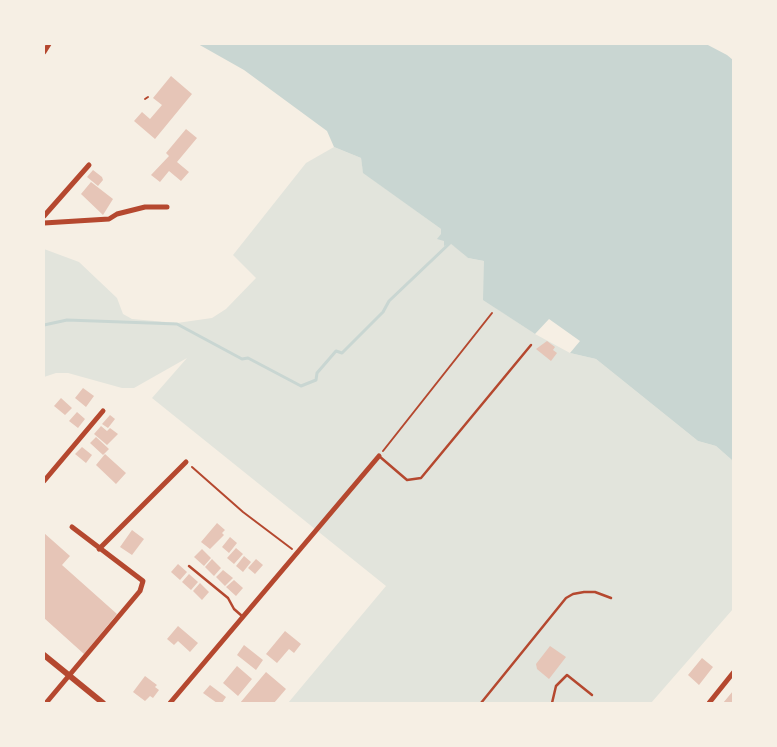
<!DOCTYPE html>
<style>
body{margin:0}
#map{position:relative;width:777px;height:747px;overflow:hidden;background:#f6efe4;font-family:Commissioner,sans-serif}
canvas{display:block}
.frame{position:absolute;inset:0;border:45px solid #f6efe4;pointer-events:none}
</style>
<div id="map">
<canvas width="777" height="747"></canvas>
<div class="frame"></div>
</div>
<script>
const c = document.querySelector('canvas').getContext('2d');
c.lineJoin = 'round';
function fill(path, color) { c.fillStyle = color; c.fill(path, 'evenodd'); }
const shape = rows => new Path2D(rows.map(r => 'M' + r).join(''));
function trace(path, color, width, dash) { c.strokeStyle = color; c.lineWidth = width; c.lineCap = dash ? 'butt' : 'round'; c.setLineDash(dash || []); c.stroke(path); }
fill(shape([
 [334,147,361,158,363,171,379,184,441,229,441,234,468,258,484,261,484,279,496,308,535,334,570,353,596,359,698,441,716,446,733,461,733,609,651,703,288,703,386,586,152,398,187,358,134,388,122,388,68,373,56,373,44,377,44,249,79,262,117,298,123,314,132,319,177,323,212,318,226,309,256,278,233,255,306,163]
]), '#e2e4dc');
fill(shape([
 [198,44,706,44,727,55,733,60,733,461,716,446,698,441,596,359,570,353,580,341,549,319,535,334,483,300,484,261,468,258,450,243,444,246,444,241,437,239,441,234,441,229,363,173,361,158,334,147,327,131,244,70]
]), '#c9d6d2');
trace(shape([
 [44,325,67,320,177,324,242,359,248,358,301,386,316,380,317,373,336,351,342,353,383,312,389,301,450,243]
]), '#c9d6d2', 3);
fill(shape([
 [171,76,192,94,155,139,134,121,142,112,150,119,162,105,153,98],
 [186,129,197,138,177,162,189,172,181,181,169,171,160,182,151,175,169,156,166,153],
 [93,170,102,177,103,180,98,186,87,177],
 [91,182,113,199,103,215,81,194],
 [547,341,555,347,553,350,557,353,551,361,536,349],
 [83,388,94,396,86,407,75,398],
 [61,398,72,408,65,415,54,406],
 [77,412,85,419,78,428,69,421],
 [110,415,115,419,108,428,102,424],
 [101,426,107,431,110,428,118,434,107,445,94,434],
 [96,437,109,449,103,455,90,443],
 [82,447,92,455,86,463,75,454],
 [105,454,126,473,116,484,96,465],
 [217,523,225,530,222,533,224,535,210,549,201,542],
 [132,530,144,539,132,555,120,547],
 [44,533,70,556,62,565,117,614,84,654,44,618],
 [230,537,237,543,229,553,222,547],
 [236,548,243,554,234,564,227,558],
 [202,549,211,558,204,566,194,557],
 [244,556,251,562,243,572,236,566],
 [212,559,221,568,214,576,205,567],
 [256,559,263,565,255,574,248,568],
 [178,564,187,572,180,580,171,572],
 [223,570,233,578,225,586,216,577],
 [189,574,198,582,191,590,182,582],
 [234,580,243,588,236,596,226,587],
 [200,583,209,592,202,600,193,591],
 [178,626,198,643,190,652,178,641,174,645,167,639],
 [285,631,301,644,294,653,289,649,277,663,266,654],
 [244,645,263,660,256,670,237,655],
 [550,646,566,657,549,679,537,669,536,664],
 [702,658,713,667,699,685,688,675],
 [237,666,252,679,238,696,223,683],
 [266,672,286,689,274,703,240,703],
 [145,676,157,685,155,687,159,690,153,698,150,696,145,701,133,692],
 [210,685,226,697,222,703,217,703,203,693],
 [733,691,733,703,723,703]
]), '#e6c5b7');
trace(shape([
 [145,99,148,97],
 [383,451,492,313],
 [192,467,243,512,292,549]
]), '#b5482f', 2);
trace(shape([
 [379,456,407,480,421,478,531,345],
 [189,566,228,598,234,609,242,616],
 [481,703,566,598,573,594,584,592,595,592,611,598],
 [552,703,556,686,567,675,592,695]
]), '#b5482f', 2.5);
trace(shape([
 [44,52,49,44],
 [44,216,89,165],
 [44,223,109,219,117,214,145,207,167,207],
 [44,481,103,411],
 [99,549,186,462],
 [46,703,140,591,143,581,72,527],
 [170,703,379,456],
 [709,703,733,673]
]), '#b5482f', 5);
trace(shape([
 [44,655,103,703]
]), '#b5482f', 6);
</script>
